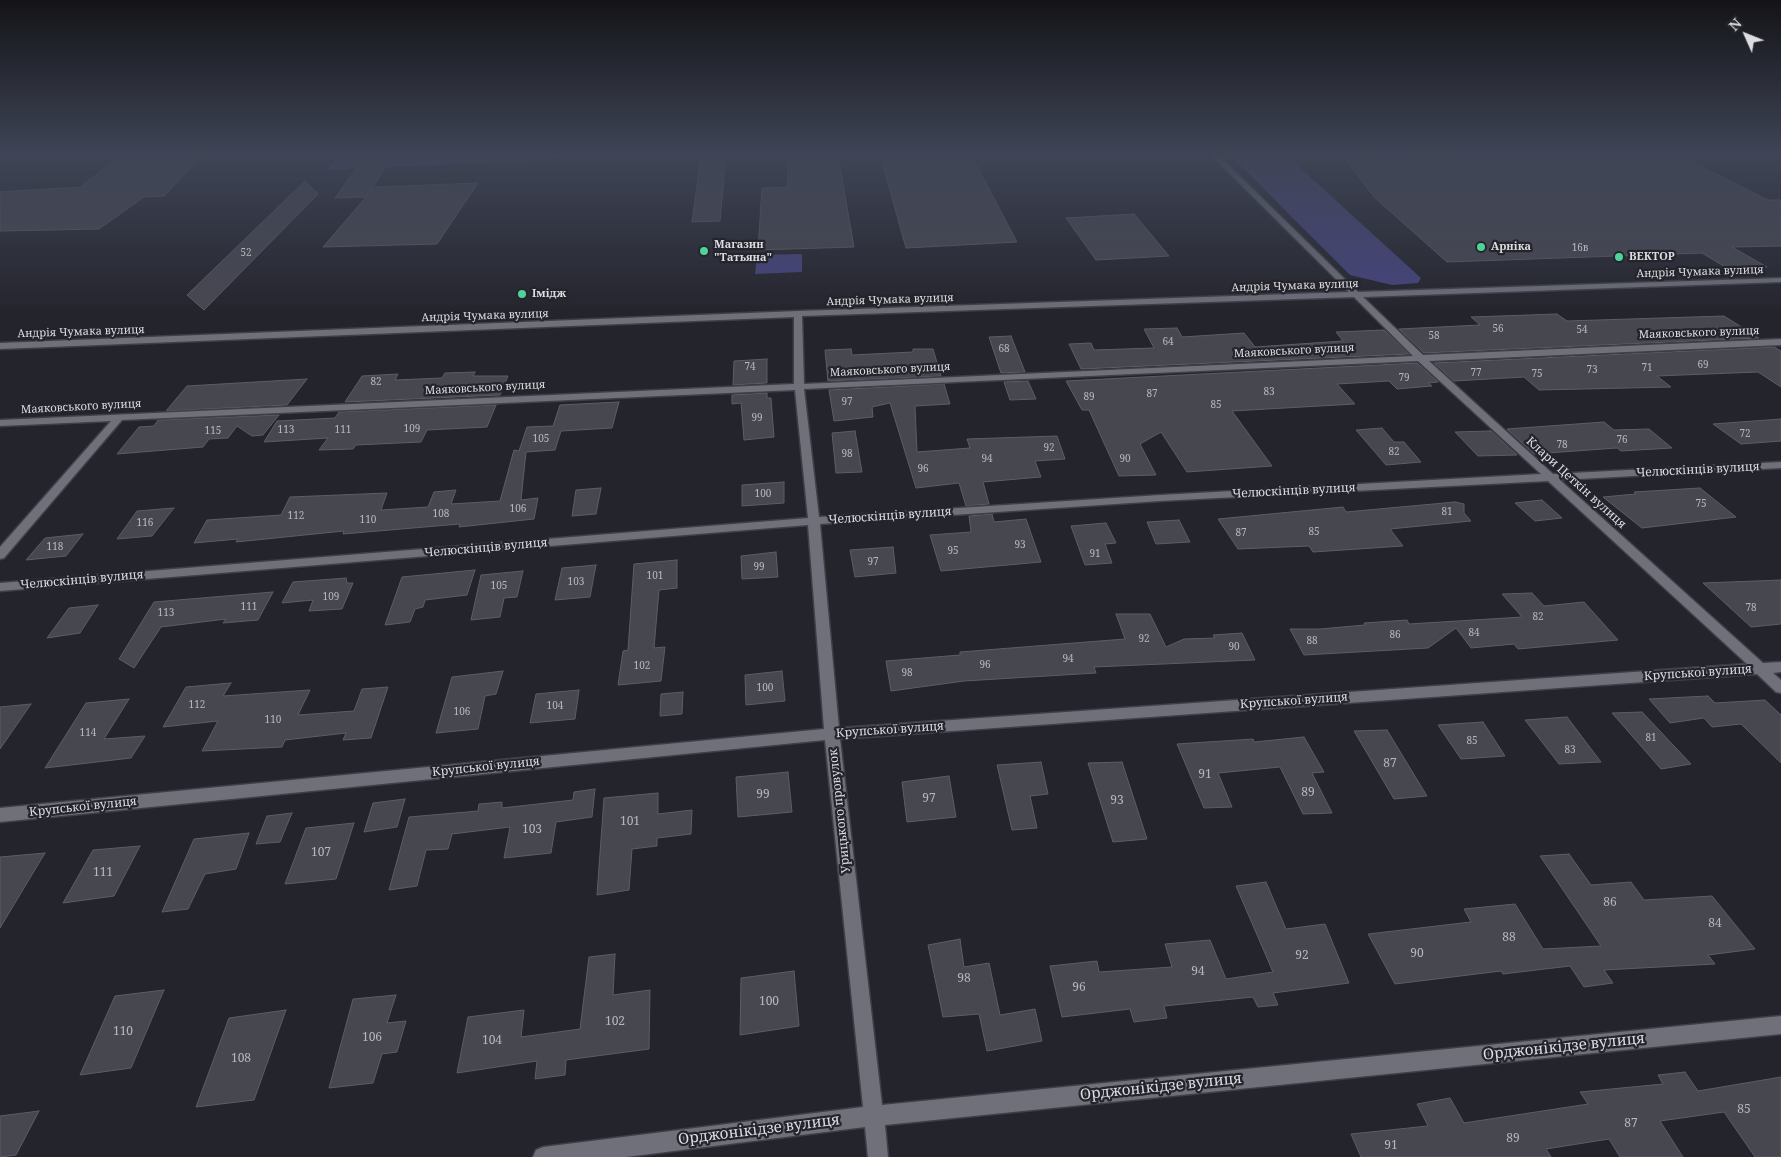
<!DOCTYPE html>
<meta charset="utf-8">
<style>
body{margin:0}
#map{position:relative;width:1781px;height:1157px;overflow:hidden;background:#24242c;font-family:"Noto Serif",serif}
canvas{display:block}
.north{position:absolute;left:1721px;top:10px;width:50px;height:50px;-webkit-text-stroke:4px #24242c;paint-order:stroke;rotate:314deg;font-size:14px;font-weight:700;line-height:20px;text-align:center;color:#dcdce1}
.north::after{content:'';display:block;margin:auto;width:18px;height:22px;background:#dcdce1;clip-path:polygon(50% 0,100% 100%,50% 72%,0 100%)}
</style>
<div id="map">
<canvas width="1781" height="1157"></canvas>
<div class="north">N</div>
</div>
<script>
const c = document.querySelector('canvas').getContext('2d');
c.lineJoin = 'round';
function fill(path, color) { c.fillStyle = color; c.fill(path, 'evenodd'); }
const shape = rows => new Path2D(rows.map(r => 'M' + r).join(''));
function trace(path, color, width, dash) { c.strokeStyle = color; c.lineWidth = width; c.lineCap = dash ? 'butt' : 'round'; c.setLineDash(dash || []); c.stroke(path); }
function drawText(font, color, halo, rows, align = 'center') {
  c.font = font + ' "Noto Serif",serif'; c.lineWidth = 4.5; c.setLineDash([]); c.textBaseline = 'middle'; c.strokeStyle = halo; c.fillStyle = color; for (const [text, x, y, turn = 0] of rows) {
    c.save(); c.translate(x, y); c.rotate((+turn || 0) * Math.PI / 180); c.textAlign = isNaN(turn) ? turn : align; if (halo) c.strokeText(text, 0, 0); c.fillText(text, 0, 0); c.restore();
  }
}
fill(shape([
 [339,155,573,155,548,160,327,170],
 [1230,155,1286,155,1421,278,1418,283,1392,285,1350,275],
 [802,254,802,272,755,274,757,255]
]), '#45447f');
const building = shape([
 [122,155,203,155,164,196,144,197,99,229,0,231,0,192,80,187,122,155],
 [366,155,394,155,367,196,375,187,478,183,437,244,323,247,366,197,335,198,366,155],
 [726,155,720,221,692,222,701,156,726,155],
 [787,155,838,155,854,247,758,250,762,188,788,187,787,155],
 [880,155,971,155,1017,242,906,248,880,155],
 [1584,155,1679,155,1768,200,1781,200,1781,246,1732,247,1767,267,1727,268,1702,253,1447,262,1375,198,1346,160,1374,159,1377,161,1584,155],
 [305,181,318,194,204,310,187,295,305,181],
 [1134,214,1169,256,1096,260,1066,218,1134,214],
 [1557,314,1567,321,1724,316,1759,338,1424,353,1399,329,1480,325,1471,317,1557,314],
 [1177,328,1182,337,1244,333,1255,347,1343,341,1336,332,1384,330,1409,354,1081,369,1069,344,1091,343,1094,350,1154,348,1144,329,1177,328],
 [1011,336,1025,372,1001,373,989,337,1011,336],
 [1774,347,1781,351,1781,387,1758,372,1657,376,1671,387,1539,390,1524,377,1454,381,1434,363,1774,347],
 [851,349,852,355,913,352,913,349,933,349,941,376,828,381,825,350,851,349],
 [767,359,767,383,733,385,734,361,767,359],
 [1417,363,1438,382,1428,383,1432,386,1397,389,1389,381,1337,384,1355,404,1232,411,1272,466,1187,472,1161,432,1140,444,1156,475,1119,476,1089,410,1082,410,1066,381,1417,363],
 [475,372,473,376,508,376,500,395,345,402,362,376,398,374,395,380,442,378,445,373,475,372],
 [307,379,287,405,166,411,187,386,307,379],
 [1028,381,1036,399,1010,400,1004,382,1028,381],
 [944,384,950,404,915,406,917,452,970,448,967,439,1057,436,1065,459,1035,461,1041,477,983,482,989,504,966,506,959,483,916,488,890,403,872,407,873,417,834,421,829,390,944,384],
 [767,393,767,398,771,398,774,437,744,440,741,403,732,404,732,395,767,393],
 [619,402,612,428,561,431,555,450,526,452,521,500,538,498,534,519,459,527,460,524,343,534,344,531,236,542,238,539,194,543,207,520,281,515,290,497,387,493,381,510,428,507,434,492,456,490,451,504,500,501,514,450,519,451,527,427,553,426,560,405,619,402],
 [496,405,487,427,427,430,421,442,356,445,353,449,319,450,328,438,264,442,277,421,335,418,339,412,496,405],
 [279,415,263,435,252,436,237,426,228,438,209,439,203,447,117,454,139,427,154,426,158,420,279,415],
 [1781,419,1781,441,1741,444,1713,424,1781,419],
 [1604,422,1614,430,1649,429,1672,448,1621,451,1617,448,1534,454,1507,429,1604,422],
 [1382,428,1394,442,1404,442,1421,462,1386,465,1356,430,1382,428],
 [855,431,862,472,836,473,832,433,855,431],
 [1489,431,1491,431,1517,455,1478,456,1455,432,1489,431],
 [784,482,784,503,742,506,742,485,784,482],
 [601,488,596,514,572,516,576,490,601,488],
 [1700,488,1736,517,1642,528,1603,497,1636,494,1634,492,1700,488],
 [1542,500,1562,518,1535,521,1515,503,1542,500],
 [1455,502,1464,504,1464,513,1471,521,1390,529,1403,546,1313,552,1309,546,1238,549,1218,519,1343,507,1346,512,1455,502],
 [174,508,152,536,117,539,137,511,174,508],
 [992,514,994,522,1026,519,1041,562,941,571,930,535,971,532,969,516,992,514],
 [1179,520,1190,542,1156,544,1147,522,1179,520],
 [1106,523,1116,543,1105,544,1112,563,1085,565,1071,526,1106,523],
 [83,534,66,556,26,560,45,538,83,534],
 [893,547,896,573,855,577,850,550,893,547],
 [776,552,778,577,742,579,741,556,776,552],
 [677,560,677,588,659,590,654,648,665,647,661,681,618,685,623,651,628,650,634,564,677,560],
 [596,565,590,597,555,600,562,568,596,565],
 [475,570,467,595,425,600,423,607,415,609,410,622,385,625,402,577,475,570],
 [523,571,517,597,504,598,500,617,471,620,481,575,523,571],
 [346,578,347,583,353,583,342,609,309,611,313,600,282,603,293,582,346,578],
 [1781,580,1781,624,1751,627,1703,583,1781,580],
 [273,592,258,620,223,623,226,619,161,627,134,668,119,659,154,602,273,592],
 [1532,593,1544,606,1584,602,1618,640,1518,649,1514,644,1471,648,1456,628,1428,648,1304,655,1290,629,1320,629,1365,625,1364,623,1407,620,1409,624,1522,617,1502,594,1532,593],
 [98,605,80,633,47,638,69,608,98,605],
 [1116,614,1150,614,1166,647,1184,639,1215,638,1213,635,1242,633,1255,660,1094,667,1096,673,964,681,891,691,886,661,960,655,960,652,1125,639,1116,614],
 [503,671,496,694,485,696,478,729,436,733,452,677,503,671],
 [782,671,785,701,746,705,745,675,782,671],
 [231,683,223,696,310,690,298,715,354,711,362,689,388,687,371,738,343,740,346,733,285,740,282,747,202,751,218,721,163,727,186,687,231,683],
 [579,690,575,719,530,723,536,694,579,690],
 [683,692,682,714,660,716,661,694,683,692],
 [1708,696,1715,703,1765,700,1781,715,1781,763,1741,724,1712,727,1704,718,1670,723,1649,699,1708,696],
 [129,699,104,739,145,736,131,758,45,768,86,703,129,699],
 [31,704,0,749,0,707,31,704],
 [1642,712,1691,764,1661,769,1612,713,1642,712],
 [1567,717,1601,762,1559,764,1525,720,1567,717],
 [1483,722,1505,756,1461,759,1438,725,1483,722],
 [1387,730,1427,796,1394,799,1354,731,1387,730],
 [1304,737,1324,772,1312,773,1332,813,1303,814,1280,767,1218,773,1232,807,1204,808,1177,744,1253,739,1254,742,1304,737],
 [1041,762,1048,794,1030,796,1037,828,1012,830,997,765,1041,762],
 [1122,762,1147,839,1113,842,1088,763,1122,762],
 [788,772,792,812,738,817,736,777,788,772],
 [949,776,956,817,907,822,902,782,949,776],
 [595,789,592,817,556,822,551,853,504,858,510,827,452,834,448,849,426,850,417,886,389,890,409,817,478,811,479,804,502,802,502,808,573,800,574,792,595,789],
 [658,793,658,814,692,810,691,834,657,838,657,846,632,849,629,890,597,895,604,798,658,793],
 [405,799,397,827,364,832,373,803,405,799],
 [292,813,280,842,256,844,267,816,292,813],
 [354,823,336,879,285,884,306,828,354,823],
 [249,833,236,869,205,874,188,909,162,912,194,839,249,833],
 [140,846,114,896,63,903,93,850,140,846],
 [45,853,0,928,0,857,45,853],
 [1569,854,1591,885,1631,882,1644,900,1712,896,1755,949,1708,955,1715,964,1604,970,1613,983,1584,987,1570,966,1503,974,1501,971,1395,984,1368,934,1471,922,1464,909,1515,904,1543,949,1601,946,1540,856,1569,854],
 [1266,882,1286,929,1325,924,1349,983,1273,993,1278,1005,1258,1007,1253,997,1164,1006,1167,1018,1134,1022,1130,1009,1062,1017,1050,966,1097,961,1099,972,1172,967,1165,944,1210,940,1226,979,1273,972,1236,886,1266,882],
 [960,939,964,967,989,963,1000,1015,1035,1009,1042,1041,987,1051,979,1014,943,1017,928,945,960,939],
 [615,954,613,995,650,990,649,1049,566,1060,565,1075,535,1079,537,1061,457,1073,468,1017,524,1010,521,1037,580,1029,589,957,615,954],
 [794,971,799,1026,740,1035,741,978,794,971],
 [164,990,131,1068,80,1075,115,996,164,990],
 [396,995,387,1023,406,1021,397,1052,382,1054,373,1083,329,1088,353,999,396,995],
 [286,1010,254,1100,196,1107,229,1018,286,1010],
 [1685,1072,1698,1091,1781,1077,1781,1157,1755,1157,1724,1112,1660,1121,1683,1157,1620,1157,1609,1139,1546,1149,1551,1157,1361,1157,1351,1134,1428,1126,1417,1104,1450,1098,1464,1123,1588,1104,1580,1092,1663,1084,1658,1075,1685,1072],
 [39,1111,16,1155,0,1157,0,1116,39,1111]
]);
fill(building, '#474750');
trace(building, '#5c5d66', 1);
const minor = shape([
 [1211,155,1218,155,1358,292,1781,278,1781,282,1363,297,1423,355,1781,339,1781,345,1429,361,1553,474,1781,462,1781,468,1560,480,1763,663,1781,662,1781,672,1773,673,1781,680,1781,693,1776,692,1757,674,840,739,882,1105,1781,1016,1781,1034,885,1125,888,1157,868,1157,865,1127,626,1157,533,1157,536,1150,543,1147,863,1107,825,740,0,822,0,808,824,729,808,525,0,591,0,583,808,518,795,390,122,420,4,558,0,559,0,547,111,421,0,426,0,420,794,384,794,317,0,349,0,343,798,311,1349,292,1211,155],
 [1354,297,1413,356,804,384,802,316,1354,297],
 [1418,361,1541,474,1160,495,819,517,804,389,1418,361],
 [1548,481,1747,664,839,728,820,524,1160,501,1548,481]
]);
trace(minor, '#3f3f46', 3);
fill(minor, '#6f707a');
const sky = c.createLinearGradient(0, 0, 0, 317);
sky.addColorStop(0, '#141418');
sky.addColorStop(0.49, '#3f4556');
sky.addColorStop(1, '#3f455600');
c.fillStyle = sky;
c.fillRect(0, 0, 1781, 317);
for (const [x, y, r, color] of [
 [1481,247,5,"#4fd399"],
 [704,251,5,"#4fd399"],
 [1619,257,5,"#4fd399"],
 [522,294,5,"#4fd399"]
]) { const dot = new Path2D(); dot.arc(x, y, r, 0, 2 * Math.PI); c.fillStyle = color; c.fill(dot); trace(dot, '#24242c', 2); }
drawText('10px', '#b7b7bd', null, [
 ["16в",1580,248],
 ["52",246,253],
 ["56",1498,329],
 ["54",1582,330],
 ["58",1434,336],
 ["64",1168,342],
 ["68",1004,349],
 ["69",1703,365],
 ["74",750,367],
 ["71",1647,368],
 ["73",1592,370],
 ["77",1476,373],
 ["75",1537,374],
 ["79",1404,378],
 ["82",376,382],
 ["83",1269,392],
 ["87",1152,394],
 ["89",1089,397],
 ["97",847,402],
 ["85",1216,405],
 ["99",757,418],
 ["109",412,429],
 ["113",286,430],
 ["111",343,430],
 ["115",213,431],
 ["72",1745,434],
 ["105",541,439],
 ["76",1622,440],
 ["78",1562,445],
 ["92",1049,448],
 ["82",1394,452],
 ["98",847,454],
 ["94",987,459],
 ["90",1125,459],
 ["96",923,469],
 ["100",763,494],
 ["75",1701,504],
 ["106",518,509],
 ["81",1447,512],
 ["108",441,514],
 ["112",296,516],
 ["110",368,520],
 ["116",145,523],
 ["85",1314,532],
 ["87",1241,533],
 ["93",1020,545],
 ["118",55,547],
 ["95",953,551],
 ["91",1095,554],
 ["97",873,562],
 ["99",759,567],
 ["101",655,576],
 ["103",576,582],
 ["105",499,586],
 ["109",331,597],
 ["111",249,607],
 ["78",1751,608],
 ["113",166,613],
 ["82",1538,617],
 ["84",1474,633],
 ["86",1395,635],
 ["92",1144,639],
 ["88",1312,641],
 ["90",1234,647],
 ["94",1068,659],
 ["96",985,665],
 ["102",642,666],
 ["98",907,673],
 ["100",765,688],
 ["112",197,705],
 ["104",555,706],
 ["106",462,712],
 ["110",273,720],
 ["114",88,733],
 ["81",1651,738],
 ["85",1472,741],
 ["83",1570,750]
]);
drawText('bold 11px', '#dcdce1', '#24242c', [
 ["Магазин",714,245],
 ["\"Татьяна\"",714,258],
 ["Арніка",1491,247],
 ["ВЕКТОР",1629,257],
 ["Імідж",532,294]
], 'left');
drawText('11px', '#dcdce1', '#24242c', [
 ["Андрія Чумака вулиця",1700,272,-2],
 ["Андрія Чумака вулиця",1295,286,-2],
 ["Андрія Чумака вулиця",890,300,-2],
 ["Андрія Чумака вулиця",485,316,-2],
 ["Андрія Чумака вулиця",81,332,-2],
 ["Маяковського вулиця",1699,333,-2],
 ["Маяковського вулиця",1294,351,-3],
 ["Маяковського вулиця",890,370,-3],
 ["Маяковського вулиця",485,388,-3],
 ["Маяковського вулиця",81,407,-3]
]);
drawText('12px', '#dcdce1', '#24242c', [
 ["Челюскінців вулиця",1698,470,-3],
 ["Клари Цеткін вулиця",1576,483,42],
 ["Челюскінців вулиця",1294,491,-3],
 ["Челюскінців вулиця",890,516,-4],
 ["Челюскінців вулиця",486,548,-5],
 ["Челюскінців вулиця",82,580,-5],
 ["Крупської вулиця",1698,673,-4],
 ["Крупської вулиця",1294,701,-4],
 ["Крупської вулиця",890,730,-4],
 ["Крупської вулиця",486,767,-6],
 ["Крупської вулиця",83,807,-6],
 ["Урицького провулок",840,811,-96]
]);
drawText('12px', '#b7b7bd', null, [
 ["87",1390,764],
 ["91",1205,775],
 ["89",1308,793],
 ["99",763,795],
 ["97",929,799],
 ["93",1117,801],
 ["101",630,822],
 ["103",532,830],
 ["107",321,853],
 ["111",103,873],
 ["86",1610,903],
 ["84",1715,924],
 ["88",1509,938],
 ["90",1417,954],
 ["92",1302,956],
 ["94",1198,972],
 ["98",964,979],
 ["96",1079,988],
 ["100",769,1002],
 ["102",615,1022],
 ["110",123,1032],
 ["106",372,1038],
 ["104",492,1041],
 ["108",241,1059],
 ["85",1744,1110],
 ["87",1631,1124],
 ["89",1513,1139],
 ["91",1391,1146]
]);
drawText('15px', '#dcdce1', '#24242c', [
 ["Орджонікідзе вулиця",1564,1047,-6],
 ["Орджонікідзе вулиця",1161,1087,-6],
 ["Орджонікідзе вулиця",759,1130,-7]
]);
</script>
